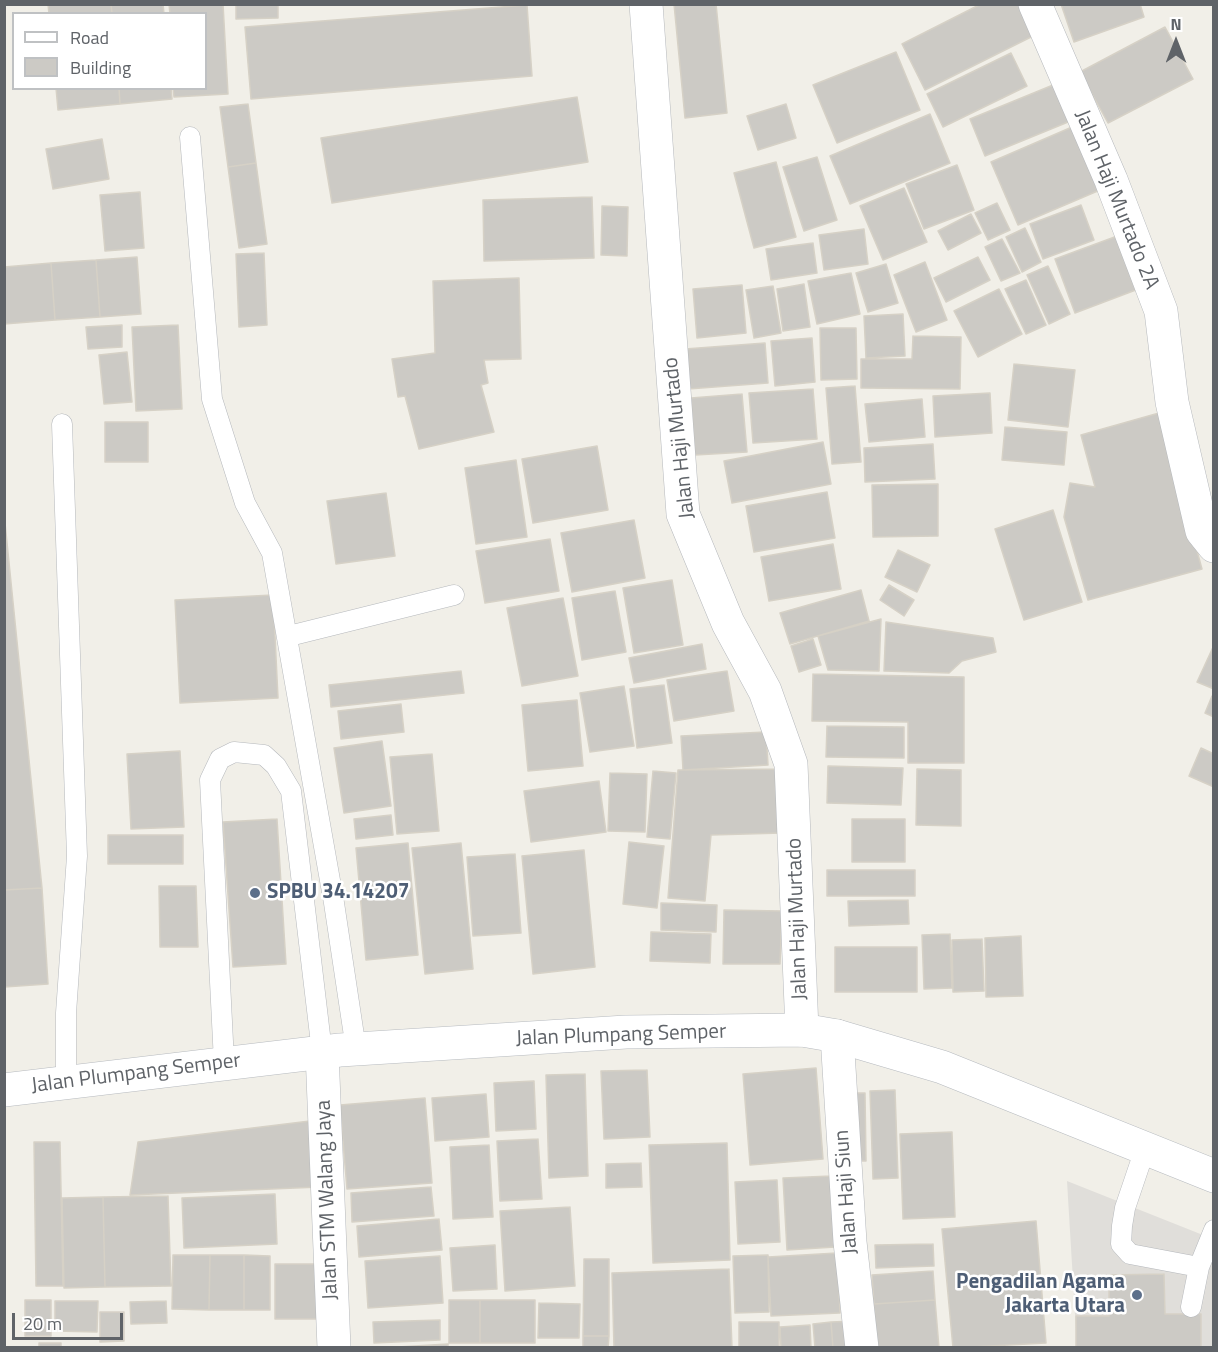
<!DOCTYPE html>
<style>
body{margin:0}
#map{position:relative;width:1218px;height:1352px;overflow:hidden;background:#f1efe8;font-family:"Titillium Web",sans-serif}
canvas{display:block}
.frame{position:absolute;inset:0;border:6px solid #5f6368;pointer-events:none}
.legend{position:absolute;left:12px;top:12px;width:195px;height:78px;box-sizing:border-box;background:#fff;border:2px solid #bfc1c3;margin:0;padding:8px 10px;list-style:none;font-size:18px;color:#5f6368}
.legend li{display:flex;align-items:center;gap:12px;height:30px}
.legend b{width:30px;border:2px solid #bfc1c3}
.north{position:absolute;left:1146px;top:12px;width:60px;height:60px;-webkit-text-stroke:4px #fff;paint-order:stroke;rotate:0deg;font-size:16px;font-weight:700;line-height:24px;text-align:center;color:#5f6368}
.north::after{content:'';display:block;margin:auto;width:21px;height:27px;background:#5f6368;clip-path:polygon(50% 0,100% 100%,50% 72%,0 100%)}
.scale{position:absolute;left:12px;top:1313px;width:111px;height:27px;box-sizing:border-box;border:3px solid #5f6368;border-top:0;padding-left:8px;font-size:18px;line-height:21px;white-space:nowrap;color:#5f6368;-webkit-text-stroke:4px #fff;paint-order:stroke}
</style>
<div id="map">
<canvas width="1218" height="1352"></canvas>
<div class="frame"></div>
<ul class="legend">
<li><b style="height:8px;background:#fff"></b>Road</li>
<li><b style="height:16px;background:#cccac5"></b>Building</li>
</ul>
<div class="north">N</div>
<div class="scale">20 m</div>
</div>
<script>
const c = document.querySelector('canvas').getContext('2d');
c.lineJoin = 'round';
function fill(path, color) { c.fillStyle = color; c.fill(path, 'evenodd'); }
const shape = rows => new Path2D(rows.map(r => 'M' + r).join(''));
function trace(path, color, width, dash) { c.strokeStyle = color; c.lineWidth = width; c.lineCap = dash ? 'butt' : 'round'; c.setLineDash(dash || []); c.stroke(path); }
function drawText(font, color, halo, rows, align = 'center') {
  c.font = font + ' "Titillium Web",sans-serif'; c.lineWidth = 5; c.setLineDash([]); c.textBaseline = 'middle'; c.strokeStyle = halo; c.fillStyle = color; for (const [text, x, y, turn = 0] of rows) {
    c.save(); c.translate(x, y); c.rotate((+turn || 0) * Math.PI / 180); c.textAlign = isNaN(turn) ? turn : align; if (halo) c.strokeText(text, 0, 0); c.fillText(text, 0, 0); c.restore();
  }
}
fill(shape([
 [1067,1181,1213,1239,1213,1347,1077,1347]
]), '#e0deda');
const building = shape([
 [48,4,111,4,112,14,49,14,48,4],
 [111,4,163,4,164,14,112,14,111,4],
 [169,4,223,4,228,94,174,97,173,88,206,88,206,14,170,14,169,4],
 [236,4,278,4,278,18,236,19,236,4],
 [674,4,716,4,727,113,685,118,674,4],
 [981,4,1032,4,1045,30,925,90,902,44,981,4],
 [1061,4,1140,4,1144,17,1074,42,1061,4],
 [527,5,532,76,251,99,245,27,527,5],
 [1165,27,1193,79,1108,123,1080,72,1165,27],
 [896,52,920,110,837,143,813,85,896,52],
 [1011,53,1027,86,943,127,927,94,1011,53],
 [1058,83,1073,120,985,156,970,119,1058,83],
 [56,88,119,88,120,104,58,110,56,88],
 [119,88,171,88,172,99,120,104,119,88],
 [577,97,588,162,332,203,321,138,577,97],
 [248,104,256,163,228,167,220,107,248,104],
 [786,104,796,138,758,150,747,116,786,104],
 [930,114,950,163,850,204,830,156,930,114],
 [1079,124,1107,187,1018,225,991,162,1079,124],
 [102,139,109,179,53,189,46,149,102,139],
 [817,157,837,220,804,231,783,167,817,157],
 [776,162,796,237,754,248,734,173,776,162],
 [256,163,267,244,239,248,228,167,256,163],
 [957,165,974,210,924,229,906,184,957,165],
 [904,188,927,242,883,260,860,206,904,188],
 [140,192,144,248,105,251,100,195,140,192],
 [592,197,594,258,484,261,483,200,592,197],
 [997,203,1010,230,988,240,975,213,997,203],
 [1081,205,1094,240,1043,259,1030,224,1081,205],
 [602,206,628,207,627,256,601,255,602,206],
 [971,214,981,233,948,250,938,231,971,214],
 [1025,228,1041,262,1022,272,1006,237,1025,228],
 [864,229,868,264,824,270,819,235,864,229],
 [1120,235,1141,288,1075,313,1055,259,1120,235],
 [1002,239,1020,273,1001,281,985,247,1002,239],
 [813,243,817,273,771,280,766,249,813,243],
 [264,253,267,325,239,327,236,254,264,253],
 [137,257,141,314,100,317,96,260,137,257],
 [978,257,990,280,946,302,934,278,978,257],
 [96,260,100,317,55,320,51,263,96,260],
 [925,262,947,320,916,332,894,275,925,262],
 [51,263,55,320,4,324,4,267,51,263],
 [886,264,898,303,868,312,856,273,886,264],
 [1048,266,1070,314,1049,324,1027,275,1048,266],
 [851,273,860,314,817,324,808,281,851,273],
 [519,278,521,359,484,360,488,383,481,385,494,432,419,449,405,396,398,397,392,359,435,353,433,281,519,278],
 [1026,280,1046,325,1026,334,1005,289,1026,280],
 [804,284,810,327,783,331,777,289,804,284],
 [742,285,746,333,697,338,693,289,742,285],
 [773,286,781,333,754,338,746,290,773,286],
 [999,289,1022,334,978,357,954,311,999,289],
 [903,314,905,356,866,358,864,316,903,314],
 [122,325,122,347,88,349,86,327,122,325],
 [178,325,182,409,136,411,132,327,178,325],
 [820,328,856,328,857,379,821,380,820,328],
 [913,336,961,337,960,389,861,388,861,359,912,359,913,336],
 [812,338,815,382,775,386,771,341,812,338],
 [765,343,768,383,688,389,685,349,765,343],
 [127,352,132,402,104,404,99,355,127,352],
 [1014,364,1075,370,1068,427,1008,420,1014,364],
 [855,386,861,462,832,464,826,388,855,386],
 [813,389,817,439,753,443,749,393,813,389],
 [990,393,992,433,935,437,933,396,990,393],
 [742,394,747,452,695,455,691,398,742,394],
 [922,399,925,437,869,442,865,404,922,399],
 [1159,413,1202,569,1088,600,1064,517,1070,483,1095,487,1081,435,1159,413],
 [105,422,148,422,148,462,105,462,105,422],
 [1005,427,1067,432,1064,465,1002,460,1005,427],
 [823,442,831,484,732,503,724,461,823,442],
 [933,444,935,479,865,482,864,448,933,444],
 [597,446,608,510,533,523,522,459,597,446],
 [516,460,527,537,476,544,465,468,516,460],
 [938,484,938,536,873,537,872,485,938,484],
 [827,492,835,538,754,552,746,506,827,492],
 [386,493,395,556,336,564,327,501,386,493],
 [1053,510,1082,602,1024,620,995,529,1053,510],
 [634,520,645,578,572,592,561,533,634,520],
 [5,523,42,888,4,890,4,523,5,523],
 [550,539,559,591,485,603,476,551,550,539],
 [833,544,841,589,769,601,761,557,833,544],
 [898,550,930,565,917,592,885,577,898,550],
 [672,580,683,645,634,653,623,588,672,580],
 [889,585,914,600,904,616,880,600,889,585],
 [861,590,869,621,790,644,780,613,861,590],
 [615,591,626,652,582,660,572,598,615,591],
 [273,595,278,698,180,703,175,600,273,595],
 [563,598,578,676,522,686,507,608,563,598],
 [881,619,879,671,828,670,818,636,881,619],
 [886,622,993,638,996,652,962,661,949,673,884,671,886,622],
 [813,639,821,665,799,672,791,646,813,639],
 [702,644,706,669,634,683,629,658,702,644],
 [1214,645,1214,689,1197,682,1214,645],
 [461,671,464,693,331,707,329,685,461,671],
 [727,671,734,711,674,721,667,680,727,671],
 [813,674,964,677,964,763,908,763,908,722,812,721,813,674],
 [664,685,672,743,637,748,630,689,664,685],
 [624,686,634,746,590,752,580,693,624,686],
 [1212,696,1214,697,1214,717,1205,713,1212,696],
 [577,700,583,766,528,771,522,705,577,700],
 [401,704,404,732,341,739,338,711,401,704],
 [827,726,904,727,904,758,826,757,827,726],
 [766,732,768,765,683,770,681,736,766,732],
 [382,741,391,806,344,813,334,748,382,741],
 [1201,748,1214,754,1214,787,1189,776,1201,748],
 [180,751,184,827,131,829,127,754,180,751],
 [432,754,439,831,397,834,390,757,432,754],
 [828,766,903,768,901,805,827,803,828,766],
 [780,769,782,833,711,835,705,901,668,898,678,770,780,769],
 [917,769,961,770,961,826,916,825,917,769],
 [653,771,676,773,670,839,647,837,653,771],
 [610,773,647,774,645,832,608,831,610,773],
 [599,781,606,832,531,842,524,791,599,781],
 [391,815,393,835,356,839,354,819,391,815],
 [277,819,286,964,233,967,223,822,277,819],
 [852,819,905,819,905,862,852,862,852,819],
 [108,835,183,835,183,864,108,864,108,835],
 [629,842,664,846,657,908,623,904,629,842],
 [408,843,418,955,366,960,356,848,408,843],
 [461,843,473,969,425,974,412,848,461,843],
 [584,850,595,967,533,974,522,856,584,850],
 [515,854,521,933,473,936,467,857,515,854],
 [827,870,915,870,915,896,827,896,827,870],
 [159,886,196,886,198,947,160,947,159,886],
 [42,888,48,984,4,987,4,890,42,888],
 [908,900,909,924,849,926,848,901,908,900],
 [661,903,717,905,716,932,661,930,661,903],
 [724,910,782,911,780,964,723,964,724,910],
 [651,932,711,934,710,963,650,961,651,932],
 [950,934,952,988,924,989,922,935,950,934],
 [1021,936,1023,996,986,997,985,938,1021,936],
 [982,939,984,991,953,992,952,940,982,939],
 [835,947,917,947,917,992,835,992,835,947],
 [816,1068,823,1159,750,1165,743,1074,816,1068],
 [647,1070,650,1137,604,1139,601,1071,647,1070],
 [585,1074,588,1176,549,1178,546,1075,585,1074],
 [534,1081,536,1129,496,1131,494,1083,534,1081],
 [895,1090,898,1178,873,1179,870,1091,895,1090],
 [851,1093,865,1093,866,1161,852,1161,851,1093],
 [486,1094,489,1137,435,1141,432,1098,486,1094],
 [425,1098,432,1183,347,1189,340,1105,425,1098],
 [310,1121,319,1187,130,1195,138,1142,310,1121],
 [952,1132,955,1217,903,1219,900,1134,952,1132],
 [538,1139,542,1199,500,1201,497,1141,538,1139],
 [34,1142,60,1142,63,1286,36,1286,34,1142],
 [727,1143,730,1260,653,1263,649,1145,727,1143],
 [489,1145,493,1217,453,1219,450,1147,489,1145],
 [641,1163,642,1187,606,1188,606,1164,641,1163],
 [832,1176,835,1247,787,1250,783,1178,832,1176],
 [777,1180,780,1242,738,1244,735,1182,777,1180],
 [431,1187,434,1216,352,1222,351,1193,431,1187],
 [275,1194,277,1244,184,1248,182,1198,275,1194],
 [168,1196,171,1286,105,1287,103,1197,168,1196],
 [103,1197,105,1287,64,1288,62,1198,103,1197],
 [570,1207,575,1286,505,1291,500,1211,570,1207],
 [439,1219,442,1250,359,1257,357,1226,439,1219],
 [1036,1221,1046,1343,953,1348,942,1229,1036,1221],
 [933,1244,934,1266,876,1268,875,1245,933,1244],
 [495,1245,497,1289,453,1291,450,1248,495,1245],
 [837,1253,840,1313,771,1316,768,1257,837,1253],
 [173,1255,210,1255,209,1310,172,1309,173,1255],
 [210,1255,244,1255,244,1310,209,1310,210,1255],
 [244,1255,270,1256,270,1310,244,1310,244,1255],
 [768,1255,769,1312,735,1313,733,1256,768,1255],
 [440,1256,443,1303,368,1308,365,1261,440,1256],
 [584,1259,609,1259,609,1336,583,1336,584,1259],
 [275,1264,319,1264,319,1319,275,1319,275,1264],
 [729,1269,732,1348,614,1348,612,1273,729,1269],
 [933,1271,935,1300,874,1304,872,1275,933,1271],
 [1164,1274,1165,1314,1201,1314,1201,1348,1076,1348,1076,1316,1109,1316,1109,1275,1164,1274],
 [25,1300,51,1300,51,1336,25,1336,25,1300],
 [449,1300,480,1300,480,1343,449,1343,449,1300],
 [480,1300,535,1300,535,1343,480,1343,480,1300],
 [935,1300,939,1348,877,1348,874,1304,935,1300],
 [55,1301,98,1301,97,1332,55,1331,55,1301],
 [166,1301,167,1323,131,1324,130,1302,166,1301],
 [539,1303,580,1304,579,1338,538,1338,539,1303],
 [100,1312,124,1312,124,1341,100,1342,100,1312],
 [440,1320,440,1340,374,1343,373,1322,440,1320],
 [856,1321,858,1348,833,1348,831,1322,856,1321],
 [739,1322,779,1322,779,1348,739,1348,739,1322],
 [831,1322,833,1348,815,1348,813,1324,831,1322],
 [810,1325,811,1348,781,1348,780,1327,810,1325],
 [583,1336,609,1336,608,1348,583,1348,583,1336],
 [39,1343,61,1343,61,1348,39,1348,39,1343],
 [448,1344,448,1348,381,1348,448,1344]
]);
fill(building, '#cccac5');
trace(building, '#d6d1c6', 1.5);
const lane = shape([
 [190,137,212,399,245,503,272,553,334,903,356,1049],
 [62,424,77,856,66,1013,66,1082],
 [289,636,454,595],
 [224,1062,210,780,220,759,234,752,264,755,276,766,291,791,322,1052],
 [1145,1149,1125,1208,1122,1226,1121,1244,1130,1254,1199,1267,1214,1230],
 [1191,1307,1199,1267]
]);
const street = shape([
 [646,4,683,514,728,623,765,691,791,764,802,1030],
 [1035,4,1111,180,1161,311,1172,402,1202,531,1214,546],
 [837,1036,850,1242,862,1348],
 [322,1052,334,1348]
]);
const secondary = shape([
 [4,1090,340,1050,626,1032,802,1030,837,1036,942,1067,1214,1176]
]);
trace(lane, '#b5b8bc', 21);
trace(street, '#b5b8bc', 34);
trace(secondary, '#b6babf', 34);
trace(lane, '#fff', 20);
trace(street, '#fff', 33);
trace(secondary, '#fff', 33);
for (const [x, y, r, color] of [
 [255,893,6,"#5c6f8a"],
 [1137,1295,6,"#5c6f8a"]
]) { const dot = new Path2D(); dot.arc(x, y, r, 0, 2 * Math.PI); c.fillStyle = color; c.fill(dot); trace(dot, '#fff', 2); }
drawText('21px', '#5f6368', '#fff', [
 ["Jalan Haji Murtado 2A",1116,200,68],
 ["Jalan Haji Murtado",680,438,-96],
 ["Jalan Haji Murtado",798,919,-92],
 ["Jalan Plumpang Semper",621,1036,-2],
 ["Jalan Plumpang Semper",136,1074,-7],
 ["Jalan Haji Siun",847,1192,-94],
 ["Jalan STM Walang Jaya",328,1200,-92]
]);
drawText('bold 21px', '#4e5e75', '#fff', [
 ["SPBU 34.14207",267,893],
 ["Pengadilan Agama",1125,1283,"right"],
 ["Jakarta Utara",1125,1307,"right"]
], 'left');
</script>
